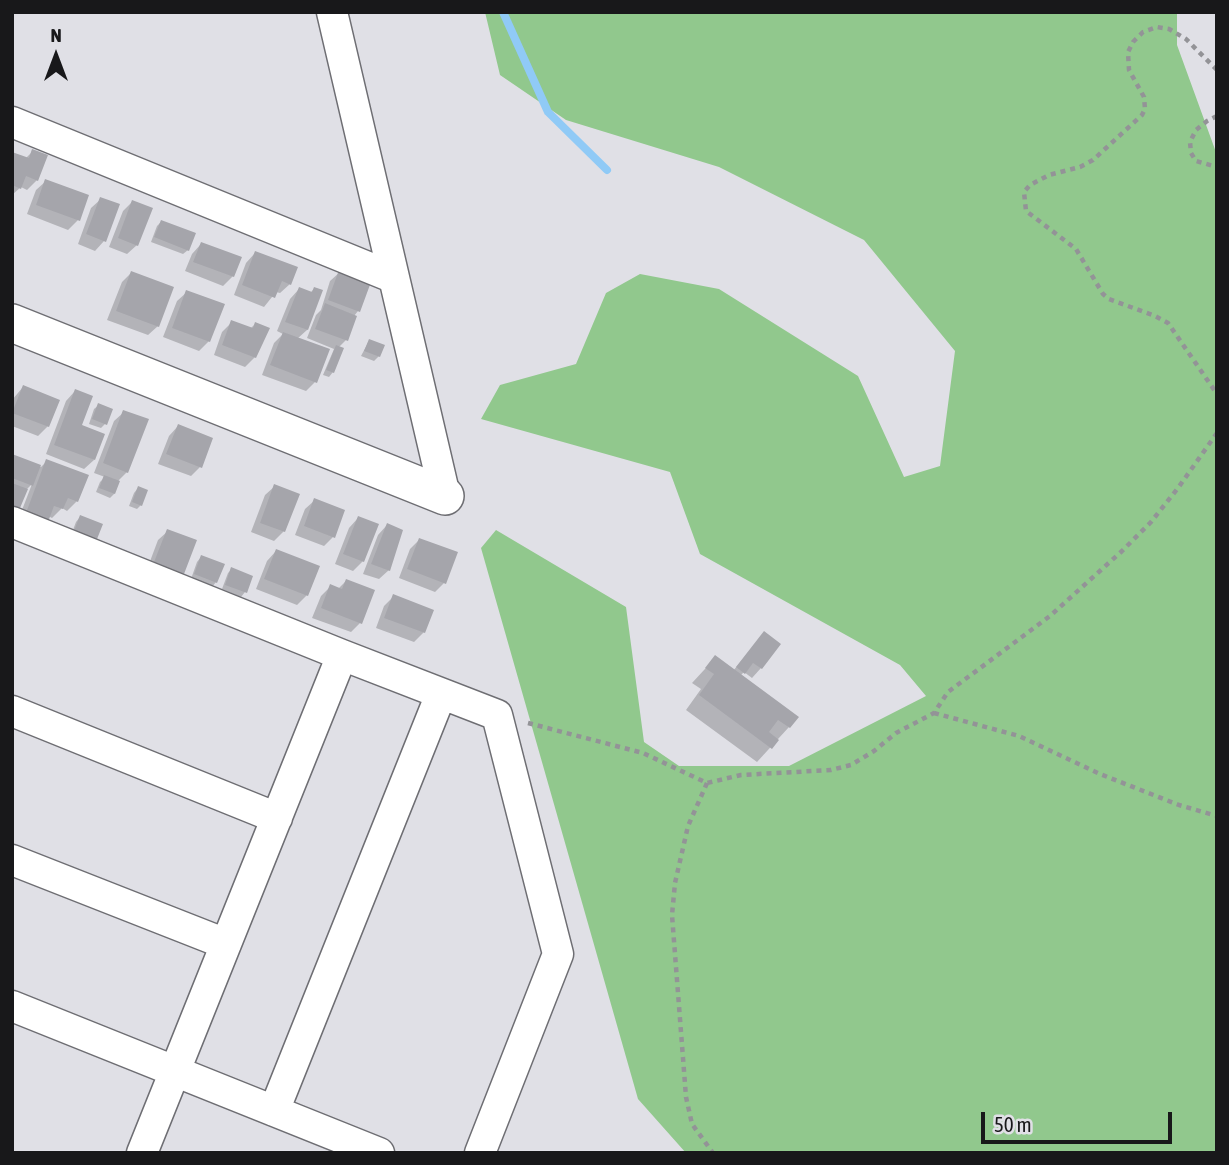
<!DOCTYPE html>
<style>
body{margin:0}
#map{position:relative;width:1229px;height:1165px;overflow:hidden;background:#e0e0e6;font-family:"Asap Condensed",sans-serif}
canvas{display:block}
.frame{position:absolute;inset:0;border:14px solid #18181a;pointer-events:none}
.north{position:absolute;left:21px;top:21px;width:70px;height:70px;-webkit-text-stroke:5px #e0e0e6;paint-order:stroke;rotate:0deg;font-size:19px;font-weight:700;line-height:28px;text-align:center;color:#18181a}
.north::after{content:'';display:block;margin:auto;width:24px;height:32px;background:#18181a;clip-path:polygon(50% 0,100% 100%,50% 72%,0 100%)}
.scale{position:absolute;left:981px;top:1112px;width:191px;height:32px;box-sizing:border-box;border:4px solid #18181a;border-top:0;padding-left:9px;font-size:21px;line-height:24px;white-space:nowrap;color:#18181a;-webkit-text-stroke:5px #e0e0e6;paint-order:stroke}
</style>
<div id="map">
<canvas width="1229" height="1165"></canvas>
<div class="frame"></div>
<div class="north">N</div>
<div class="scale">50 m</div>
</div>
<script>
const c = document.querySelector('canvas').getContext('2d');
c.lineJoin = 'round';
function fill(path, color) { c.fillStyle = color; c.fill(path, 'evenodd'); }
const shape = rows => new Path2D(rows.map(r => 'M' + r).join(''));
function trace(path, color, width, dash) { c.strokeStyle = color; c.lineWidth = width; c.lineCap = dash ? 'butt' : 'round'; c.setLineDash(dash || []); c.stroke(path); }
fill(shape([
 [485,12,1177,12,1177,45,1217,155,1217,1153,686,1153,638,1099,481,548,496,530,626,607,644,742,679,766,789,766,926,696,900,665,700,554,670,472,481,419,500,385,576,364,606,293,640,274,719,289,858,376,904,477,940,466,955,351,864,240,719,167,566,120,500,75]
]), '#91c88d');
fill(shape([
 [33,151,37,180,27,190,21,187,12,195,12,154,25,159],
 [46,181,87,196,78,220,68,230,27,214,36,190],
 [101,199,104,241,95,251,78,244,91,208],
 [132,202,137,245,127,254,109,247,123,211],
 [161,222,188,250,183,254,151,242,157,226],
 [201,244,233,276,223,286,185,271,192,254],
 [255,253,290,284,280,293,276,292,264,307,234,295,246,263],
 [340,272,358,311,354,316,346,340,338,348,333,372,329,377,323,375,334,349,307,338,316,315,321,310,330,281],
 [131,273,158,326,148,335,107,320,122,282],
 [299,289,310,293,314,289,321,291,307,330,297,339,315,382,306,391,262,375,274,343,283,334,277,331,290,299],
 [187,292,209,341,199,351,163,337,177,301],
 [232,322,250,329,255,324,255,357,245,367,214,355,222,332],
 [369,341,379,356,374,361,361,356],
 [23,387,48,426,38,436,12,426,12,400],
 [75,391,79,426,94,460,84,469,46,454,66,401],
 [99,405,105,424,101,428,89,424,94,409],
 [124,412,127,472,119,480,114,494,110,498,96,492,100,482,105,477,94,473,114,421],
 [178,426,200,467,191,476,158,464,169,436],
 [12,456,41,467,47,461,77,501,67,511,62,508,52,518,48,516,17,523,32,484,25,491,19,508,12,511],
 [275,486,284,531,274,541,251,532,265,495],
 [138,488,141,505,137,509,129,506,134,493],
 [315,500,333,537,324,546,295,535,305,509],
 [80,517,96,539,92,543,71,535,76,522],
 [358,518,363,561,353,571,335,564,349,528],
 [387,525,389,570,379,579,363,574,378,535],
 [168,531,183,573,173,582,146,572,158,540],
 [419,540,444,583,435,592,399,578,410,549],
 [276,551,307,595,297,605,256,589,267,561],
 [201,557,216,582,212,587,191,579,197,562],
 [232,569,251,577,245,592,241,597,222,589,228,573],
 [346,581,360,623,351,632,312,618,321,596,331,586,338,589],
 [394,596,424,632,414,642,376,628,384,606],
 [764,633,761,668,752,678,744,672,740,676,789,727,757,762,686,710,701,689,692,683,716,657,733,671]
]), '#0003');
trace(shape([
 [503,12,548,112,607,170]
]), '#90caf6', 8);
fill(shape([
 [32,149,48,155,38,181,26,176,21,189,12,185,12,152,29,158],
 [45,179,89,195,80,221,36,205],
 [100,197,120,204,106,242,86,234],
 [132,200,153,208,138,246,118,238],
 [161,220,196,233,189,251,154,237],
 [201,242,242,257,234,277,193,262],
 [255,251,298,267,291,285,282,281,275,298,242,285],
 [339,270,371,282,360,312,328,300],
 [131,271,174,287,159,327,116,311],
 [299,287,312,292,314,287,323,290,308,330,285,322],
 [186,290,225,304,210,342,172,328],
 [325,303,357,316,348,341,315,329],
 [231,320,253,328,255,322,270,328,256,358,222,345],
 [283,332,330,349,317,383,270,365],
 [369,339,385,345,380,357,364,351],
 [336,345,344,348,334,373,326,370],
 [23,385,60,400,49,427,12,413],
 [75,389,93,396,82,425,105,434,95,460,54,445],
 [98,403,113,409,107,425,92,419],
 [123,410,149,419,128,473,103,463],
 [178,424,213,438,202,468,166,454],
 [12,454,41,465,33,486,12,478],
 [46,459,89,475,78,502,68,498,63,509,54,506,48,522,26,513],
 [104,475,120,481,115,494,99,488],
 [12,483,28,489,20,508,12,506],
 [274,484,300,494,285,532,260,523],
 [138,486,148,490,142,506,132,502],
 [314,498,345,510,335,538,304,526],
 [80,515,103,524,97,539,74,531],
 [358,516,379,524,364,562,343,554],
 [387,523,403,530,390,571,371,564],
 [167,529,197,540,184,574,154,562],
 [419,538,458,552,446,584,407,569],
 [276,549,320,566,308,596,264,579],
 [201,555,225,564,217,583,194,574],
 [231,567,253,576,247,593,225,585],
 [346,579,375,590,362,624,321,608,330,584,342,589],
 [393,594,434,610,425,633,384,618],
 [764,631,781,644,762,669,753,663,745,674,736,667],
 [715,655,799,717,790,728,778,720,769,732,779,740,772,749,699,695,714,674,705,668]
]), '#a5a5ab');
const minor = shape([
 [332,12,445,496],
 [12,122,392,277],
 [12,522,342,655,497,715,558,954,480,1153],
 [12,711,277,818],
 [12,860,226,944],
 [12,1006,379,1153],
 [274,1111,441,694],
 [142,1153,342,655]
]);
const tertiary = shape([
 [12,323,445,496]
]);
trace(minor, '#6e6e73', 33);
trace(tertiary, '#6e6e73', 40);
trace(shape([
 [1217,70,1186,39,1169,29,1157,27,1143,32,1133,42,1128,52,1129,70,1144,97,1145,109,1142,115,1093,160,1080,167,1049,175,1030,185,1024,192,1026,211,1076,249,1103,294,1109,299,1155,316,1168,323,1217,394],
 [1217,116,1207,121,1196,130,1190,142,1191,153,1196,161,1217,167],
 [934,713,1019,736,1100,774,1179,805,1217,816],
 [528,723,643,753,707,783,741,775,831,770,851,765,874,751,896,733,934,713,948,692,1050,616,1122,551,1151,522,1178,488,1217,433],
 [707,783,688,826,675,883,672,915,686,1097,692,1124,713,1153]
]), '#939397', 4.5, [5, 5]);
trace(minor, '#fff', 30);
trace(tertiary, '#fff', 37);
</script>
